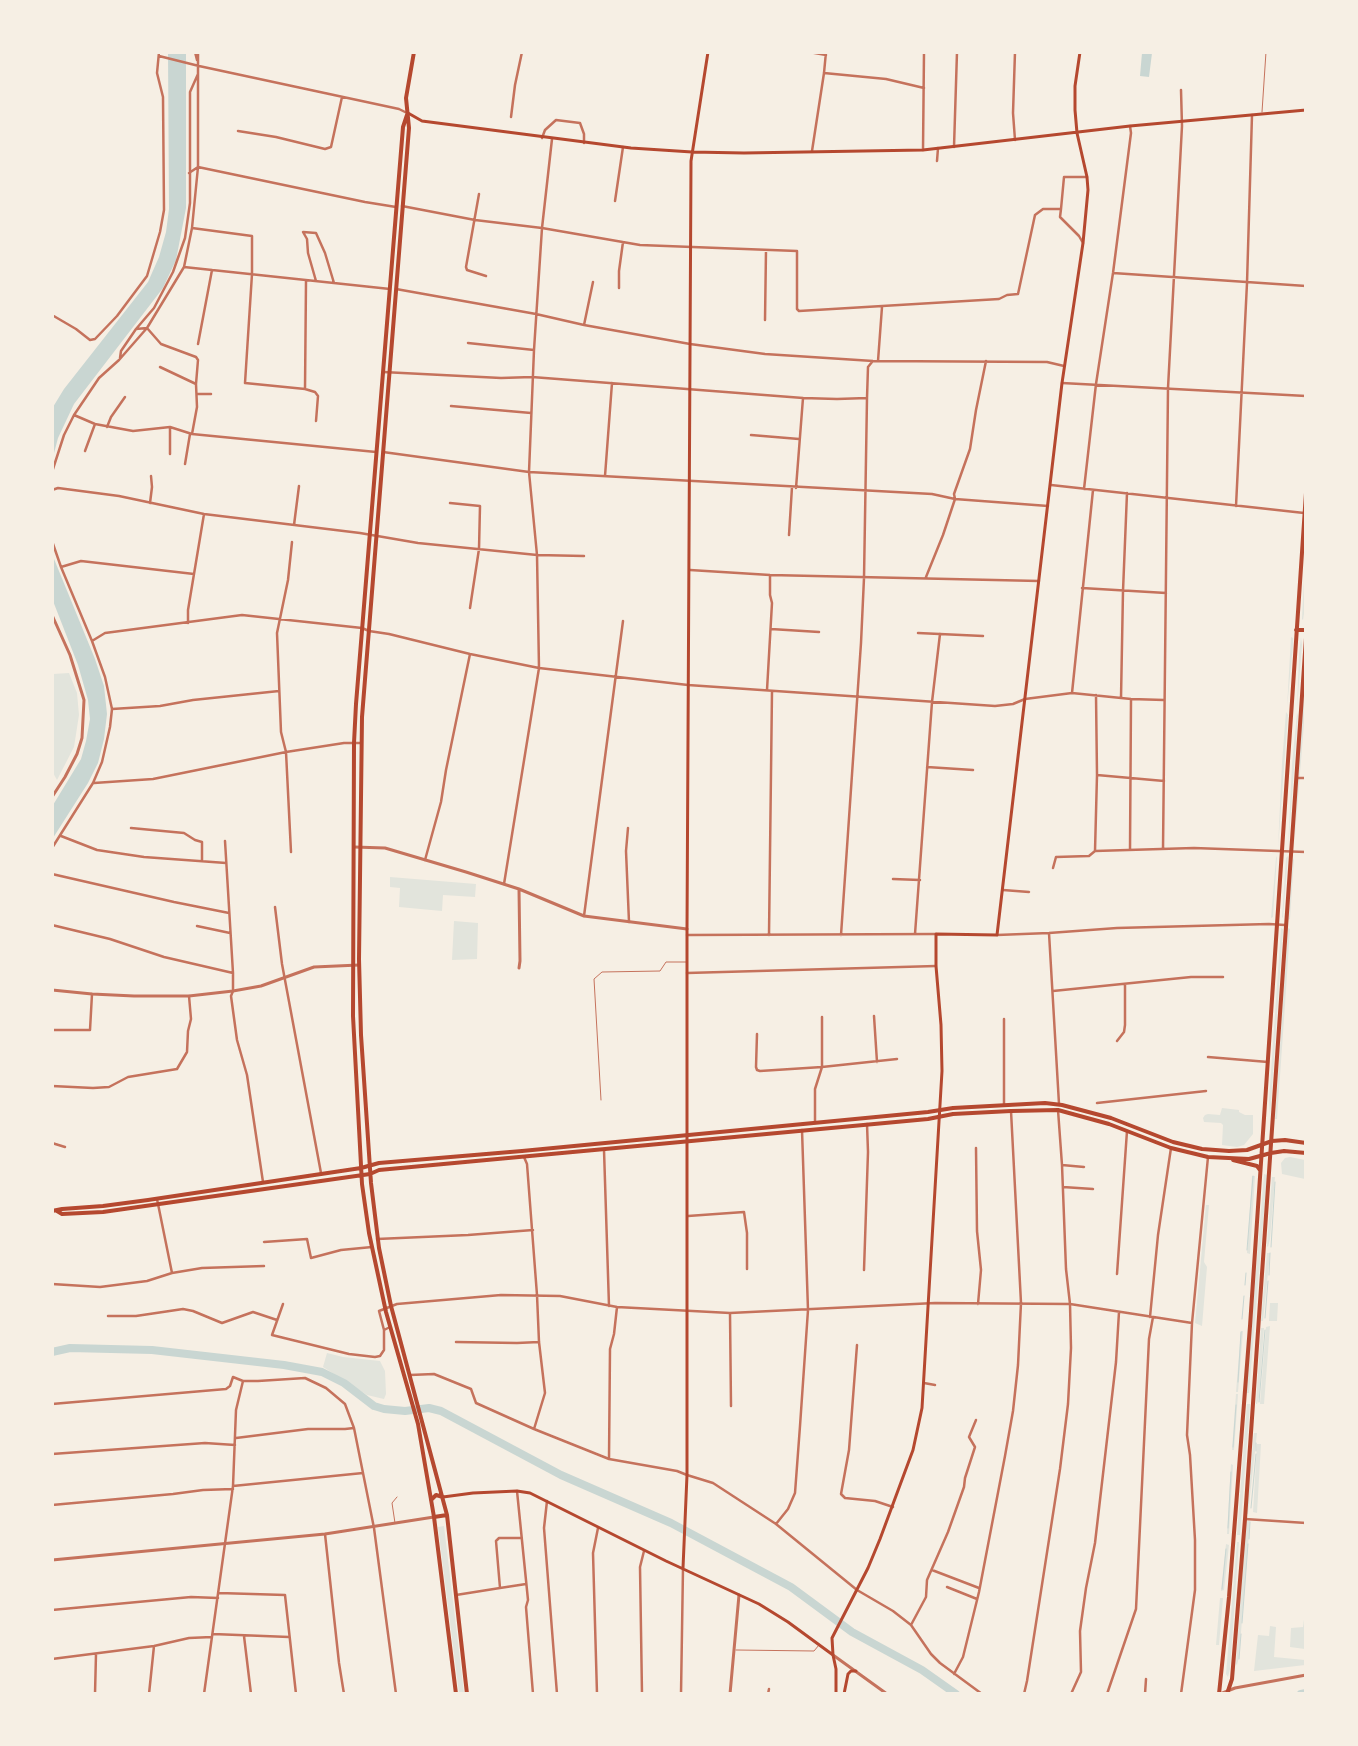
<!DOCTYPE html>
<style>
body{margin:0}
#map{position:relative;width:1358px;height:1746px;overflow:hidden;background:#f6efe4;font-family:"Source Sans 3",sans-serif}
canvas{display:block}
.frame{position:absolute;inset:0;border:54px solid #f6efe4;pointer-events:none}
</style>
<div id="map">
<canvas width="1358" height="1746"></canvas>
<div class="frame"></div>
</div>
<script>
const c = document.querySelector('canvas').getContext('2d');
c.lineJoin = 'round';
function fill(path, color) { c.fillStyle = color; c.fill(path, 'evenodd'); }
const shape = rows => new Path2D(rows.map(r => 'M' + r).join(''));
function trace(path, color, width, dash) { c.strokeStyle = color; c.lineWidth = width; c.lineCap = dash ? 'butt' : 'round'; c.setLineDash(dash || []); c.stroke(path); }
fill(shape([
 [1305,558,1306,601,1303,620,1302,619],
 [1291,637,1293,638,1293,645,1287,708],
 [1301,637,1302,645,1297,709,1299,654],
 [69,673,77,693,79,715,74,747,57,780,52,771,53,674],
 [1305,677,1305,711,1294,848,1300,736],
 [1286,712,1288,715,1278,848,1282,763],
 [1297,713,1298,716,1288,849,1292,764],
 [1277,856,1273,917,1271,918,1276,858],
 [1288,856,1283,917,1282,918,1286,858],
 [1294,858,1290,919,1288,920,1293,860],
 [390,877,476,884,475,897,443,895,442,911,399,907,400,888,390,887],
 [454,921,478,923,477,959,452,960],
 [1281,928,1283,929,1270,1117,1269,1100],
 [1288,928,1290,929,1285,1005,1277,1119,1275,1119],
 [1222,1108,1239,1110,1239,1112,1245,1115,1253,1115,1253,1134,1244,1145,1237,1147,1222,1145,1223,1125,1221,1123,1204,1122,1203,1118,1205,1115,1208,1114,1220,1115],
 [1290,1157,1305,1160,1305,1179,1282,1174,1281,1163,1285,1158],
 [1264,1174,1267,1175,1249,1393,1246,1393],
 [1252,1176,1255,1176,1250,1254,1247,1253],
 [1272,1177,1275,1177,1270,1239,1268,1247,1267,1246],
 [1206,1205,1209,1205,1204,1262,1207,1267,1202,1326,1195,1323],
 [1267,1253,1270,1253,1263,1321,1261,1321],
 [1270,1303,1278,1303,1277,1321,1269,1321],
 [1270,1326,1264,1404,1260,1404,1266,1327],
 [1261,1328,1264,1328,1259,1397,1257,1404,1256,1404],
 [1241,1331,1243,1331,1238,1392,1236,1392],
 [327,1353,343,1357,380,1361,385,1371,386,1394,384,1399,367,1395,323,1367],
 [1236,1394,1238,1394,1234,1450,1232,1450],
 [1247,1404,1250,1404,1240,1535,1237,1535],
 [1254,1433,1257,1433,1248,1514,1246,1514],
 [1257,1444,1261,1444,1257,1513,1253,1512],
 [1231,1464,1233,1465,1229,1534,1227,1534],
 [1246,1521,1250,1521,1239,1657,1237,1665,1236,1664],
 [444,1526,464,1693,459,1693,438,1527],
 [1237,1542,1239,1542,1230,1669,1228,1677,1226,1674],
 [1226,1544,1229,1545,1224,1590,1221,1591],
 [1220,1598,1223,1598,1219,1645,1216,1645],
 [1305,1612,1305,1649,1290,1647,1291,1628,1303,1627],
 [1270,1626,1276,1627,1274,1657,1305,1660,1305,1665,1254,1671,1258,1635,1269,1636]
]), '#e2e4dc');
fill(shape([
 [168,53,186,53,186,208,176,260,163,288,74,404,58,438,53,457,53,407,64,389,148,282,159,257,166,232,169,209],
 [1142,53,1152,53,1149,77,1140,76],
 [52,554,95,659,104,686,107,714,104,739,98,763,88,783,53,838,53,805,81,759,86,741,90,719,88,700,78,665,53,601]
]), '#c9d6d2');
trace(shape([
 [1271,1247,1275,1182],
 [1247,1250,1253,1176],
 [1269,1275,1270,1253],
 [1245,1285,1246,1273],
 [1265,1318,1268,1281],
 [1242,1319,1244,1296],
 [1238,1382,1241,1332],
 [1259,1402,1265,1330],
 [1233,1447,1236,1405],
 [1256,1451,1256,1443],
 [1251,1508,1256,1454],
 [1228,1528,1231,1472],
 [1249,1539,1250,1522],
 [1222,1589,1226,1549],
 [1242,1623,1248,1544],
 [1239,1659,1241,1634]
]), '#c9d6d2', 1);
trace(shape([
 [52,1352,70,1348,152,1350,284,1365,322,1372,344,1383,374,1406,384,1409,405,1411,429,1408,441,1411,561,1475,671,1523,791,1587,852,1632,922,1670,956,1694],
 [1301,1694,1306,1693]
]), '#c9d6d2', 8);
trace(shape([
 [1262,112,1266,52],
 [601,1100,594,979,602,972,660,971,666,962,686,962],
 [395,1523,392,1503,397,1497],
 [736,1650,814,1651,819,1645]
]), '#c5725c', 1);
trace(shape([
 [195,52,197,60],
 [809,52,826,55],
 [1015,52,1013,113,1015,140],
 [159,56,199,66,399,109,407,113],
 [824,73,886,79,924,88],
 [511,117,515,85,522,52],
 [238,131,276,137,325,149,331,147,342,97],
 [542,138,545,130,556,120,580,123,584,134,584,143],
 [954,147,957,52],
 [923,150,924,52],
 [812,151,824,73,826,52],
 [937,161,938,148],
 [189,173,198,167,365,202,396,207],
 [479,194,466,267,467,270,486,276],
 [615,201,623,147],
 [402,206,475,220,542,228,640,245,797,251,797,309,799,311,999,299,1007,295,1018,294,1035,215,1043,209,1061,209],
 [192,228,252,236,252,274,245,383,305,389],
 [1083,243,1079,236,1060,217,1061,209,1064,177,1087,177],
 [184,267,390,289],
 [1113,273,1306,286],
 [306,281,305,389,315,392,318,396,316,421],
 [316,281,308,253,307,239,303,232,316,233,325,253,334,283],
 [619,288,619,271,623,242],
 [396,289,536,314,584,325,690,344,765,354,873,361,1047,362,1064,366],
 [52,315,76,329,90,340,95,339,117,316,147,276,160,232,164,210,163,97,157,73,159,52],
 [765,320,766,250],
 [584,325,593,282],
 [136,329,147,328,161,344,196,357,198,360,196,384,197,407,192,434],
 [468,343,534,350],
 [198,344,212,270],
 [120,358,121,351,136,329,154,308,173,272,185,238,190,203,190,92,198,74],
 [878,361,882,307],
 [160,367,196,384],
 [383,372,501,378,532,377,803,398,837,399,867,398],
 [1062,383,1306,396],
 [197,394,211,394],
 [451,406,531,413],
 [74,415,95,424,133,431,170,427,192,434,376,452],
 [107,427,111,417,125,397],
 [170,427,170,454],
 [751,435,799,439],
 [85,451,95,424],
 [383,452,529,472,932,494,955,499,1048,506],
 [185,464,190,434],
 [52,472,64,435,74,415,99,378,119,360,147,328,184,267,192,228,198,167,198,52],
 [605,476,612,383],
 [1051,485,1304,513],
 [796,488,803,398],
 [1084,489,1096,384,1113,273,1131,133,1130,126],
 [52,490,58,488,119,496,204,514,360,533,418,543,537,555,584,556],
 [150,503,152,487,151,476],
 [450,503,480,506,479,549,470,608],
 [1236,506,1247,283,1252,115],
 [294,525,299,486],
 [789,535,792,487],
 [52,541,61,567,92,641,105,677,112,709,110,727,102,762,93,783,52,848],
 [61,567,81,561,194,574],
 [690,570,770,575,1039,581],
 [926,577,943,535,955,499,954,494,970,449,976,410,986,361],
 [1082,588,1166,593],
 [188,623,188,610,204,514],
 [771,629,819,632],
 [918,633,983,636],
 [92,641,105,633,242,615,362,628,369,631,389,634,470,654,539,668,688,685,995,706,1013,704,1025,699,1072,693,1131,699,1164,700],
 [767,690,772,603,770,595,770,575],
 [1072,693,1093,490],
 [1121,698,1123,591,1127,493],
 [112,709,160,706,193,700,279,691],
 [927,767,973,770],
 [1097,775,1164,781],
 [1297,778,1306,778],
 [94,783,153,779,286,752,344,743,361,743],
 [131,828,184,833,195,840,202,842,202,861],
 [628,828,626,851,629,922],
 [61,836,97,850,144,857,226,863],
 [225,841,233,973,233,991,231,996,237,1040,247,1075,263,1182],
 [1163,849,1168,388,1182,126,1181,90],
 [1130,850,1131,699],
 [1095,851,1194,848,1306,852],
 [1095,851,1097,775,1096,695],
 [291,852,286,752,281,732,277,633,288,580,292,542],
 [425,860,441,802,446,770,470,654],
 [1053,868,1056,857,1089,856,1095,851],
 [52,874,174,902,229,913],
 [893,879,920,880],
 [504,884,539,668,537,555,529,472,534,350,542,228,552,139],
 [1003,890,1029,892],
 [275,907,282,964,321,1173],
 [584,916,623,621],
 [52,925,110,939,164,957,233,973],
 [197,926,230,933],
 [1049,933,1059,1104],
 [915,934,932,702,940,634],
 [687,935,936,934],
 [769,935,772,691],
 [841,935,861,643,864,578,867,398,868,367,872,362],
 [997,935,1049,933,1117,928,1269,924,1285,925],
 [687,973,936,966],
 [1053,991,1191,977,1223,977],
 [874,1016,877,1062],
 [1004,1019,1004,1105],
 [52,1030,90,1030,92,994],
 [757,1034,756,1067,757,1070,760,1071,822,1067,897,1059],
 [1117,1041,1124,1032,1125,1025,1125,985],
 [1208,1057,1268,1062],
 [52,1086,93,1088,109,1087,128,1077,177,1069,187,1052,188,1031,191,1019,189,996],
 [1097,1103,1206,1091],
 [815,1123,815,1089,822,1067,822,1017],
 [52,1143,65,1147],
 [976,1148,977,1231,981,1270,978,1304],
 [604,1150,609,1306],
 [524,1157,527,1164,537,1295,539,1342,545,1393,534,1429],
 [1062,1165,1084,1167],
 [1063,1187,1093,1189],
 [157,1199,172,1273],
 [688,1216,744,1212,747,1233,747,1269],
 [377,1239,468,1235,533,1230],
 [264,1242,307,1239,311,1258,341,1250,372,1247],
 [864,1270,868,1152,867,1124],
 [1117,1274,1127,1131],
 [52,1284,100,1287,147,1281,172,1273,202,1268,264,1266],
 [283,1304,272,1335,349,1354,375,1357,380,1356,384,1350,384,1330,390,1327],
 [730,1313,731,1406],
 [108,1316,136,1316,183,1309,193,1311,222,1323,253,1312,277,1320],
 [1150,1317,1158,1235,1171,1148],
 [384,1330,379,1311,397,1304,501,1295,560,1296,617,1307,730,1313,935,1303,1070,1304,1192,1323],
 [456,1342,517,1343,539,1342],
 [857,1345,849,1450,841,1494,845,1498,875,1501,893,1507],
 [410,1375,434,1374,471,1389,476,1403,534,1429,609,1459,677,1471,687,1475,713,1483,776,1524,857,1590,893,1611,911,1625,931,1654,940,1663,982,1694],
 [924,1383,935,1385],
 [52,1404,226,1389,230,1386,233,1377,243,1381,258,1381,305,1378,326,1388,345,1404,354,1428,374,1528,396,1694],
 [236,1438,308,1429,345,1429,354,1428],
 [52,1454,205,1443,235,1445],
 [609,1459,610,1349,614,1334,617,1307],
 [233,1486,363,1473],
 [517,1491,528,1600,526,1607,533,1694],
 [547,1501,544,1528,557,1694],
 [52,1505,173,1494,203,1490,233,1489],
 [1245,1519,1306,1523],
 [776,1524,788,1509,795,1493,800,1426,808,1310,802,1130],
 [325,1534,339,1663,344,1694],
 [932,1570,979,1588],
 [947,1587,977,1599],
 [500,1588,526,1584],
 [219,1593,285,1595,296,1694],
 [456,1595,500,1588,496,1541,499,1538,521,1538],
 [52,1610,191,1597,218,1598],
 [911,1625,926,1597,927,1580,948,1532,964,1487,965,1478,975,1447,969,1437,976,1420],
 [213,1634,289,1637],
 [244,1636,251,1694],
 [52,1659,154,1646,189,1638,212,1637],
 [954,1674,963,1657,979,1592,1005,1456,1013,1411,1018,1365,1021,1303,1011,1111],
 [95,1694,96,1654],
 [149,1694,154,1646],
 [204,1694,233,1486,236,1410,243,1381],
 [597,1694,593,1553,598,1528],
 [642,1694,640,1567,644,1551],
 [681,1694,683,1568],
 [768,1694,769,1689],
 [1024,1694,1027,1681,1060,1469,1068,1404,1071,1348,1070,1304,1066,1269,1062,1165,1058,1110],
 [1071,1694,1081,1672,1080,1631,1086,1588,1095,1543,1116,1362,1119,1312],
 [1107,1694,1136,1609,1149,1339,1153,1317],
 [1145,1694,1146,1679],
 [1181,1694,1195,1590,1195,1540,1190,1455,1187,1435,1192,1323,1208,1157]
]), '#c5725c', 2.5);
trace(shape([
 [52,615,70,655,84,700,82,738,77,754,65,777,52,797],
 [354,847,385,848,466,872,519,889,584,916,687,929],
 [519,968,520,961,519,889],
 [52,990,92,994,134,996,189,996,233,991,261,986,314,967,359,965],
 [52,1560,325,1534,434,1517],
 [833,1655,887,1694],
 [730,1694,739,1595],
 [1220,1694,1235,1688,1306,1675]
]), '#c5725c', 3);
trace(shape([
 [408,113,422,121,631,148,692,152,744,153,923,150,1130,126,1306,110],
 [443,1497,473,1493,517,1491,530,1493,666,1561,759,1604,788,1622,833,1655],
 [683,1568,687,1475,687,929,691,161,708,52],
 [836,1694,836,1669,833,1655,832,1638,868,1568,880,1539,913,1450,922,1408,942,1071,941,1025,936,966,936,934,997,935,1062,383,1083,243,1088,190,1087,177,1077,133,1075,110,1075,86,1080,52],
 [844,1694,848,1674,851,1671,856,1671]
]), '#b5482f', 3);
trace(shape([
 [414,52,406,98,409,128,362,717,359,959,361,1035,371,1183,379,1248,391,1306,447,1515,467,1694],
 [407,115,403,127,356,704,354,743,353,1016,362,1184,369,1233,386,1312,418,1424,434,1517,456,1694],
 [1296,630,1306,630],
 [1233,1160,1257,1166,1260,1170],
 [52,1211,62,1209,103,1206,148,1200,361,1168,379,1163,522,1151,928,1112,953,1108,1045,1103,1062,1105,1111,1118,1173,1142,1202,1149,1229,1151,1247,1150,1272,1141,1285,1140,1306,1143],
 [57,1211,62,1214,103,1212,370,1174,379,1170,928,1119,953,1114,1011,1111,1058,1110,1109,1124,1171,1148,1208,1157,1249,1159,1271,1153,1284,1151,1306,1153],
 [431,1500,436,1495,443,1497],
 [434,1517,447,1515],
 [1219,1694,1229,1597,1250,1326,1306,493],
 [1227,1694,1232,1679,1245,1519,1306,638]
]), '#b5482f', 4);
</script>
